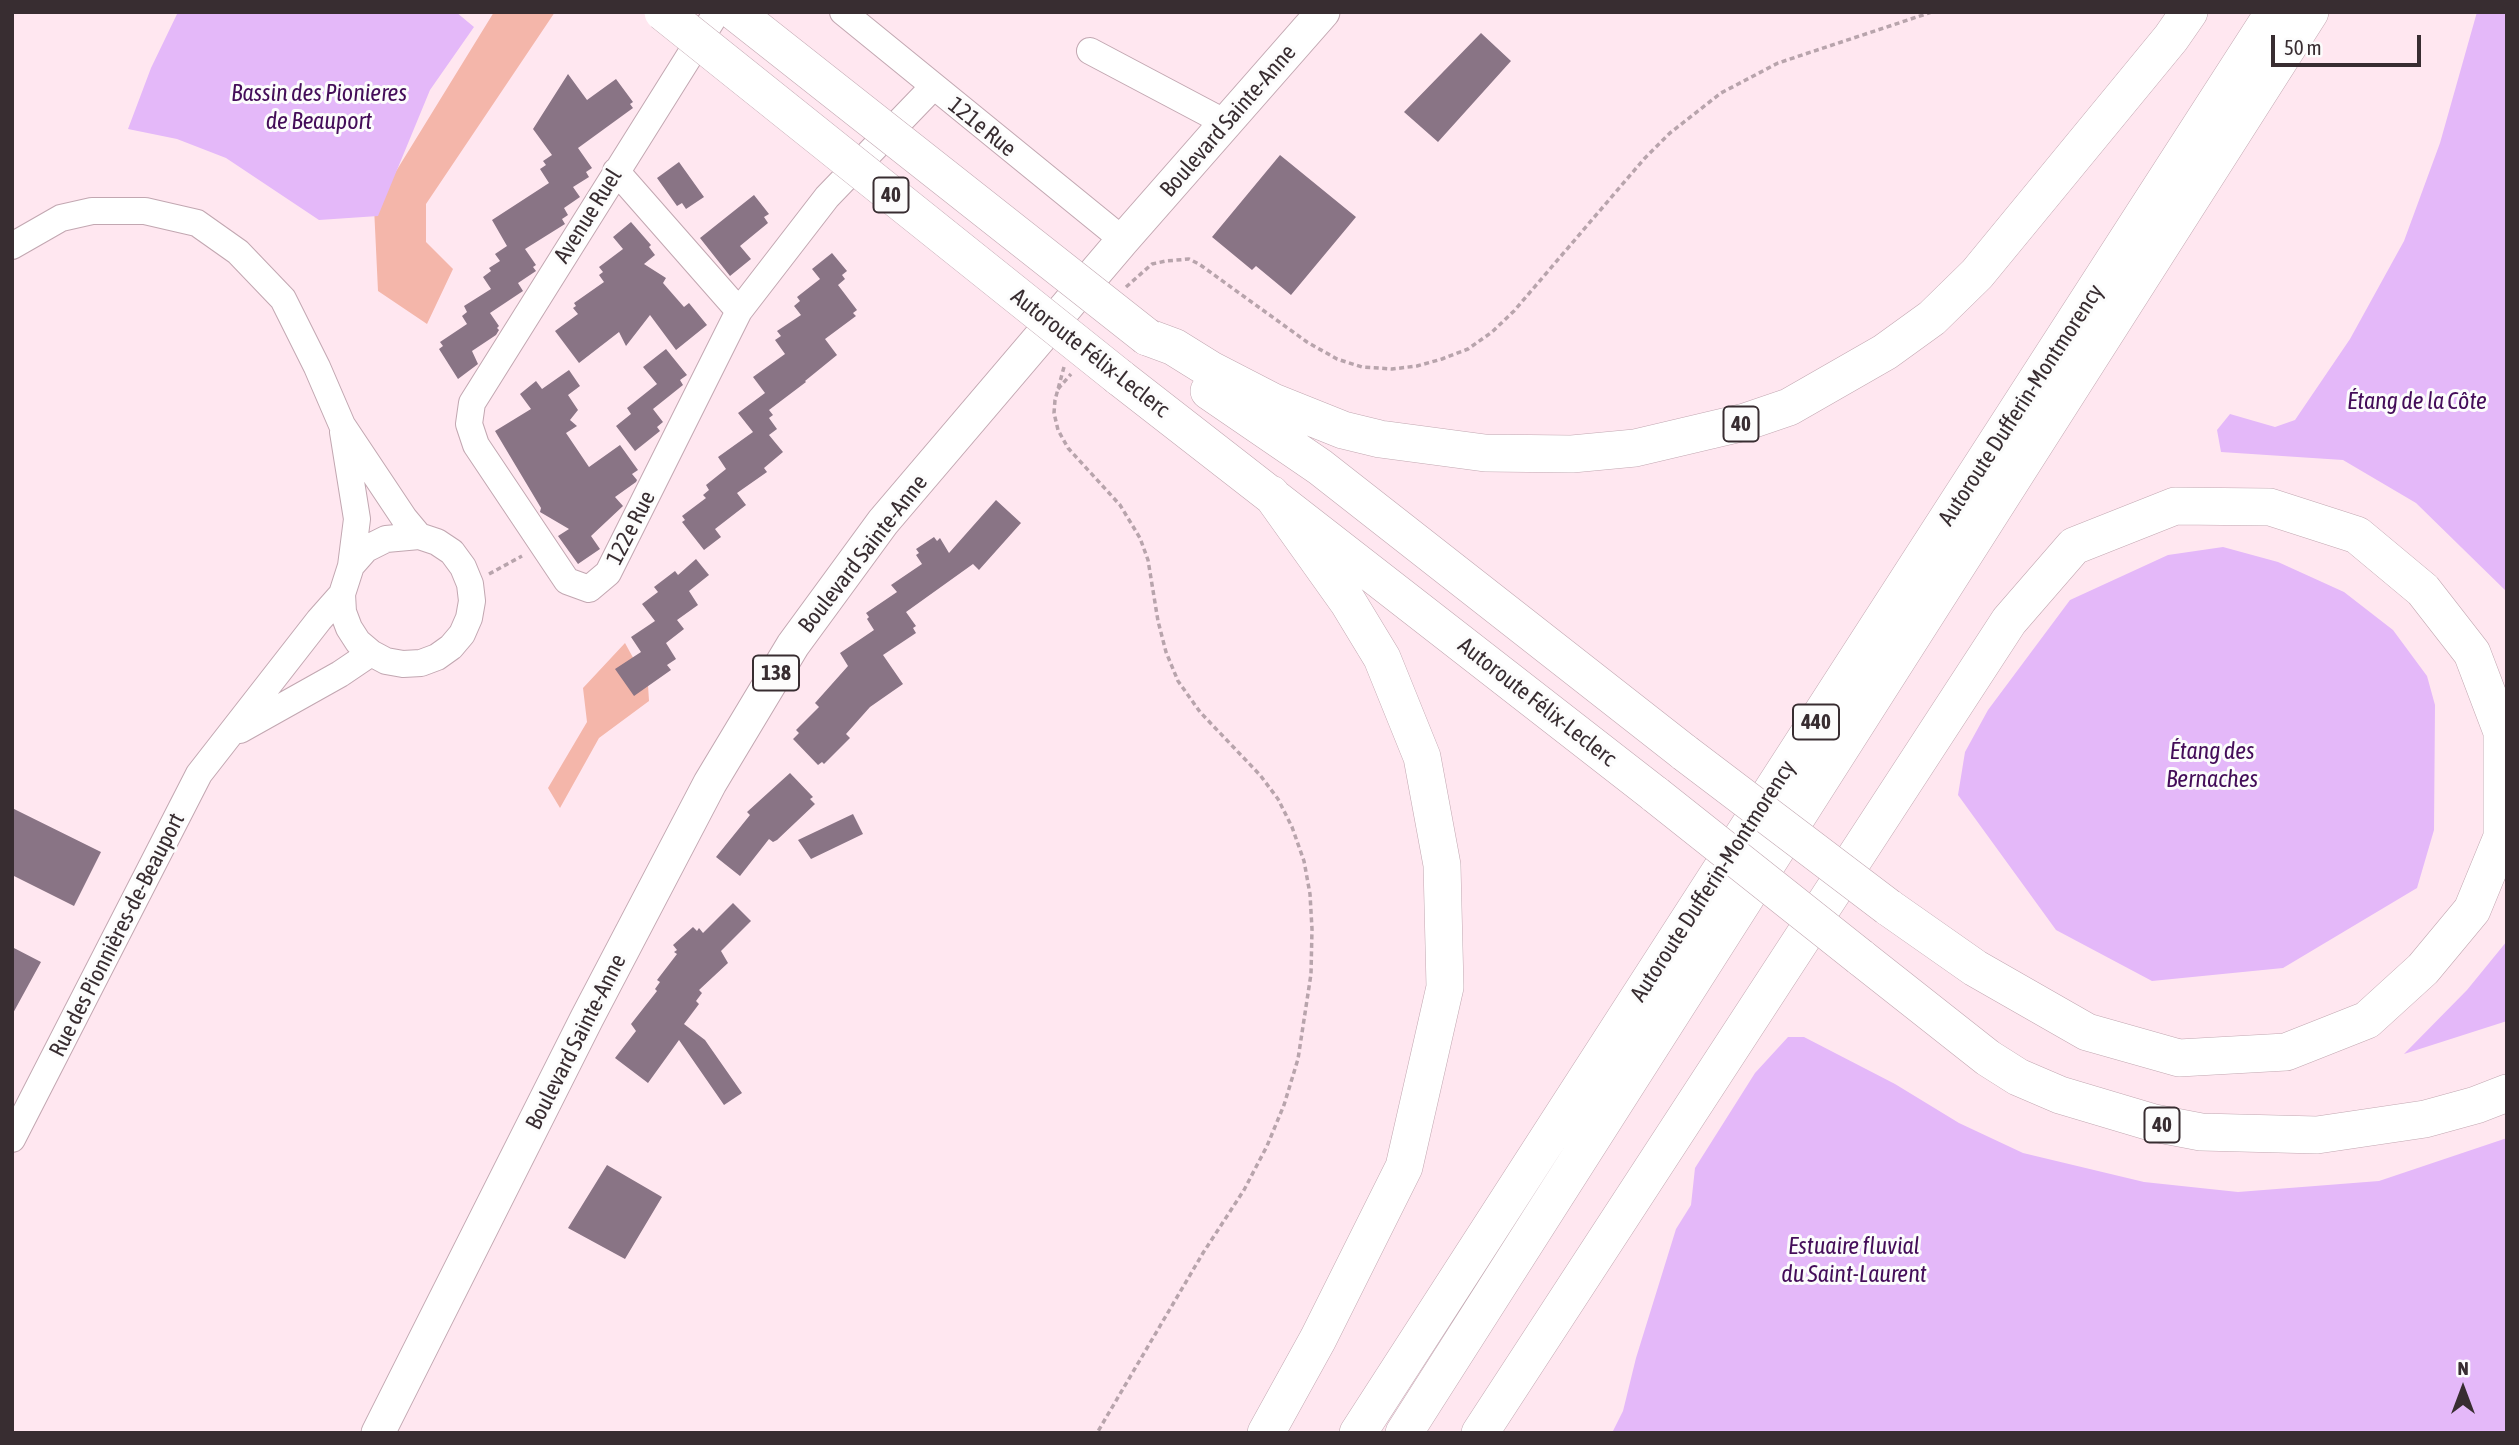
<!DOCTYPE html>
<meta charset="utf-8">
<style>
body{margin:0}
#map{position:relative;width:2519px;height:1445px;overflow:hidden;background:#ffe7f0;font-family:"Asap Condensed",sans-serif}
canvas{display:block}
.frame{position:absolute;inset:0;border:14px solid #382d31;pointer-events:none}
.north{position:absolute;left:2428px;top:1354px;width:70px;height:70px;-webkit-text-stroke:5px #fcfcfc;paint-order:stroke;rotate:0deg;font-size:19px;font-weight:700;line-height:28px;text-align:center;color:#382d31}
.north::after{content:'';display:block;margin:auto;width:24px;height:32px;background:#382d31;clip-path:polygon(50% 0,100% 100%,50% 72%,0 100%)}
.scale{position:absolute;left:2271px;top:35px;width:150px;height:32px;box-sizing:border-box;border:4px solid #382d31;border-top:0;padding-left:9px;font-size:21px;line-height:24px;white-space:nowrap;color:#382d31;-webkit-text-stroke:5px #fcfcfc;paint-order:stroke}
</style>
<div id="map">
<canvas width="2519" height="1445"></canvas>
<div class="frame"></div>
<div class="north">N</div>
<div class="scale">50 m</div>
</div>
<script>
const c = document.querySelector('canvas').getContext('2d');
c.lineJoin = 'round';
function fill(path, color) { c.fillStyle = color; c.fill(path, 'evenodd'); }
const shape = rows => new Path2D(rows.map(r => 'M' + r).join(''));
function trace(path, color, width, dash) { c.strokeStyle = color; c.lineWidth = width; c.lineCap = dash ? 'butt' : 'round'; c.setLineDash(dash || []); c.stroke(path); }
function drawText(font, color, halo, rows, align = 'center') {
  c.font = font + ' "Asap Condensed",sans-serif'; c.lineWidth = 6; c.setLineDash([]); c.textBaseline = 'middle'; c.strokeStyle = halo; c.fillStyle = color; for (const [text, x, y, turn = 0] of rows) {
    c.save(); c.translate(x, y); c.rotate((+turn || 0) * Math.PI / 180); c.textAlign = isNaN(turn) ? turn : align; if (halo) c.strokeText(text, 0, 0); c.fillText(text, 0, 0); c.restore();
  }
}
fill(shape([
 [494,12,555,12,426,204,426,242,453,269,427,324,378,291,374,207],
 [625,643,648,685,649,701,599,738,560,808,548,788,587,722,583,688]
]), '#f4b6aa');
fill(shape([
 [178,12,456,12,474,27,430,90,378,216,319,220,226,158,177,139,128,129,151,68],
 [2477,12,2507,12,2507,592,2416,503,2343,460,2221,452,2217,430,2230,414,2275,427,2295,420,2350,339,2404,241,2440,143],
 [2223,547,2278,562,2344,592,2393,630,2427,676,2435,705,2434,830,2417,888,2283,968,2152,981,2056,930,1958,795,1965,752,1988,710,2070,600,2168,555],
 [2507,941,2507,1021,2404,1054,2467,990],
 [1788,1037,1804,1037,1895,1084,1959,1123,2023,1153,2144,1182,2238,1192,2379,1181,2507,1138,2507,1433,1612,1433,1623,1411,1636,1358,1676,1229,1691,1205,1695,1168,1755,1073]
]), '#e4b8f9');
fill(shape([
 [1481,33,1511,61,1438,142,1404,112],
 [568,74,587,100,616,79,633,102,630,104,633,108,578,148,592,168,586,172,589,177,573,187,580,197,564,208,568,215,562,219,565,224,525,249,536,265,533,267,536,271,518,283,523,291,490,313,499,326,497,328,499,330,496,335,472,351,478,364,458,379,439,349,443,346,440,342,467,324,462,316,467,312,464,306,491,289,483,277,491,271,489,268,500,261,495,254,507,246,492,220,549,183,540,169,546,165,543,161,552,155,533,129],
 [1280,155,1356,217,1291,295,1256,266,1252,270,1212,237],
 [679,162,704,197,686,209,682,203,677,206,657,178],
 [754,195,769,214,764,217,768,223,740,246,751,259,730,276,700,238],
 [631,222,651,245,649,247,655,255,644,264,666,278,663,283,684,307,689,303,707,325,676,350,650,315,626,346,619,332,579,363,555,331,578,314,573,308,576,306,574,303,604,282,599,275,603,272,599,267,623,249,613,237],
 [832,253,847,271,842,275,845,279,838,285,857,310,853,313,856,316,825,339,837,355,805,381,806,382,769,410,773,415,769,418,777,429,769,435,783,452,764,468,767,472,737,493,746,505,715,529,721,537,704,550,682,522,685,520,682,516,706,498,703,495,709,490,706,485,726,469,718,457,753,432,738,413,765,393,753,377,785,354,775,340,781,336,777,331,801,315,794,306,800,301,797,297,820,279,812,269],
 [666,349,687,375,680,380,683,385,653,409,663,422,657,427,660,431,635,451,616,426,631,414,627,408,657,384,643,367],
 [569,370,580,386,568,395,578,410,570,420,577,426,566,433,589,467,620,445,638,470,632,474,637,480,636,482,615,497,623,506,591,536,600,549,578,564,558,536,569,529,540,512,541,508,495,431,531,409,520,394,536,381,542,389],
 [996,500,1021,523,979,570,973,564,906,612,916,626,913,628,916,633,883,655,903,684,870,707,846,734,850,738,824,764,822,762,818,765,793,739,799,733,796,730,819,707,815,703,848,666,840,653,874,630,867,619,869,617,866,613,897,592,891,585,922,564,916,555,919,553,916,549,934,537,937,541,940,538,949,553],
 [696,559,709,575,689,591,698,605,677,620,684,629,666,643,676,659,667,665,671,670,634,696,615,669,641,652,631,637,655,621,642,604,658,592,654,587,675,571,678,575],
 [790,773,813,797,810,799,815,804,777,840,773,842,769,839,740,876,716,857,750,815,747,812],
 [12,808,101,852,74,906,12,875],
 [853,814,863,834,811,859,798,840],
 [733,903,751,921,721,951,728,963,699,990,702,993,696,1001,699,1004,684,1024,705,1040,742,1093,724,1105,679,1040,648,1083,615,1058,636,1031,631,1024,657,991,655,989,660,982,657,980,677,954,674,952,677,950,673,945,693,927,697,931,699,928,703,933],
 [12,947,41,962,12,1015],
 [607,1165,662,1197,625,1259,568,1228]
]), '#897485');
const minor = shape([
 [717,12,472,403,469,424,476,445,567,581,589,589,608,573,739,311,827,197,933,87],
 [843,12,1123,240],
 [1090,51,1226,123],
 [616,171,739,311],
 [12,246,61,218,92,211,145,211,197,223,238,252,283,299,317,367,342,425,404,518,419,536],
 [343,432,357,519,351,566,342,594,343,612,349,628,358,642,371,653,386,661,403,664,421,663,437,657,451,647,462,634,469,618,472,601,470,584,463,567,452,552,437,542,419,536,386,539,366,549,351,566],
 [240,730,340,674,371,653],
 [12,1139,199,774,319,620,342,594]
]);
const major = shape([
 [378,1433,587,1018,710,783,793,645,883,522,1123,240,1323,12]
]);
const highway = shape([
 [1147,337,1174,347,1211,370,1273,402,1343,430,1380,439,1485,453,1572,454,1635,448,1745,422,1789,407,1885,352,1932,318,1977,274,2171,38,2189,12],
 [1119,377,1656,795],
 [1209,391,1320,467,1685,753],
 [1860,957,1988,1058,2018,1077,2060,1095,2154,1123,2201,1132,2317,1135,2425,1119,2476,1105,2507,1093],
 [1266,1433,1318,1339,1404,1167,1445,987,1442,865,1422,757,1382,658,1348,602,1271,494],
 [1358,1433,2274,12],
 [1404,1433,2310,12],
 [1480,1433,2009,621,2074,546,2175,506,2270,507,2357,535,2423,590,2472,653,2502,732,2502,837,2472,910,2423,969,2367,1020,2286,1052,2179,1058,2087,1032,1975,968,1888,907]
]);
trace(minor, '#c2a7b1', 28);
trace(major, '#c2a7b1', 35);
trace(highway, '#c2a7b1', 38);
trace(shape([
 [1126,287,1152,264,1166,261,1189,259,1199,264,1307,342,1337,359,1362,367,1392,369,1417,366,1442,359,1468,349,1492,332,1514,311,1644,159,1670,133,1721,93,1778,63,1932,12],
 [1064,367,1055,400,1054,413,1058,430,1068,448,1120,505,1140,538,1148,560,1158,621,1166,652,1178,681,1200,712,1260,775,1278,799,1292,827,1304,861,1310,894,1312,929,1311,974,1298,1059,1284,1105,1267,1146,1244,1190,1203,1253,1097,1433],
 [1058,389,1071,374],
 [489,574,522,556]
]), '#b8a4ac', 3.5, [5, 3.5]);
trace(minor, '#fff', 26);
trace(major, '#fff', 33);
trace(highway, '#fff', 37);
const highwayBridge = shape([
 [663,12,1119,377],
 [735,12,1147,337],
 [1685,753,1888,907],
 [1656,795,1860,957]
]);
trace(highwayBridge, '#c2a7b1', 38, []);
trace(highwayBridge, '#fff', 37);
for (const [x, y, w] of [
 [891,195,35],
 [1741,424,35],
 [776,673,46],
 [1816,722,46],
 [2162,1125,35]
]) { const box = new Path2D(); box.roundRect(x - w / 2, y - 17.5, w, 35, 5); c.fillStyle = '#fcfcfc'; c.fill(box); trace(box, '#382d31', 2); }
drawText('bold 21px', '#382d31', null, [
 ["40",891,195],
 ["40",1741,424],
 ["138",776,673],
 ["440",1816,722],
 ["40",2162,1125]
]);
drawText('23px', '#382d31', '#fcfcfc', [
 ["Boulevard Sainte-Anne",1228,121,-49],
 ["121e Rue",982,127,39],
 ["Avenue Ruel",588,216,-58],
 ["Autoroute Félix-Leclerc",1090,353,38],
 ["Autoroute Dufferin-Montmorency",2021,405,-57],
 ["122e Rue",631,528,-63],
 ["Boulevard Sainte-Anne",863,554,-52],
 ["Autoroute Félix-Leclerc",1537,702,38],
 ["Autoroute Dufferin-Montmorency",1713,881,-57],
 ["Rue des Pionnières-de-Beauport",117,935,-63],
 ["Boulevard Sainte-Anne",576,1042,-63]
]);
drawText('italic 24px', '#440d59', '#fcfcfc', [
 ["Bassin des Pionieres",319,93],
 ["de Beauport",319,121],
 ["Étang de la Côte",2417,401],
 ["Étang des",2212,751],
 ["Bernaches",2212,779],
 ["Estuaire fluvial",1854,1246],
 ["du Saint-Laurent",1854,1274]
]);
</script>
